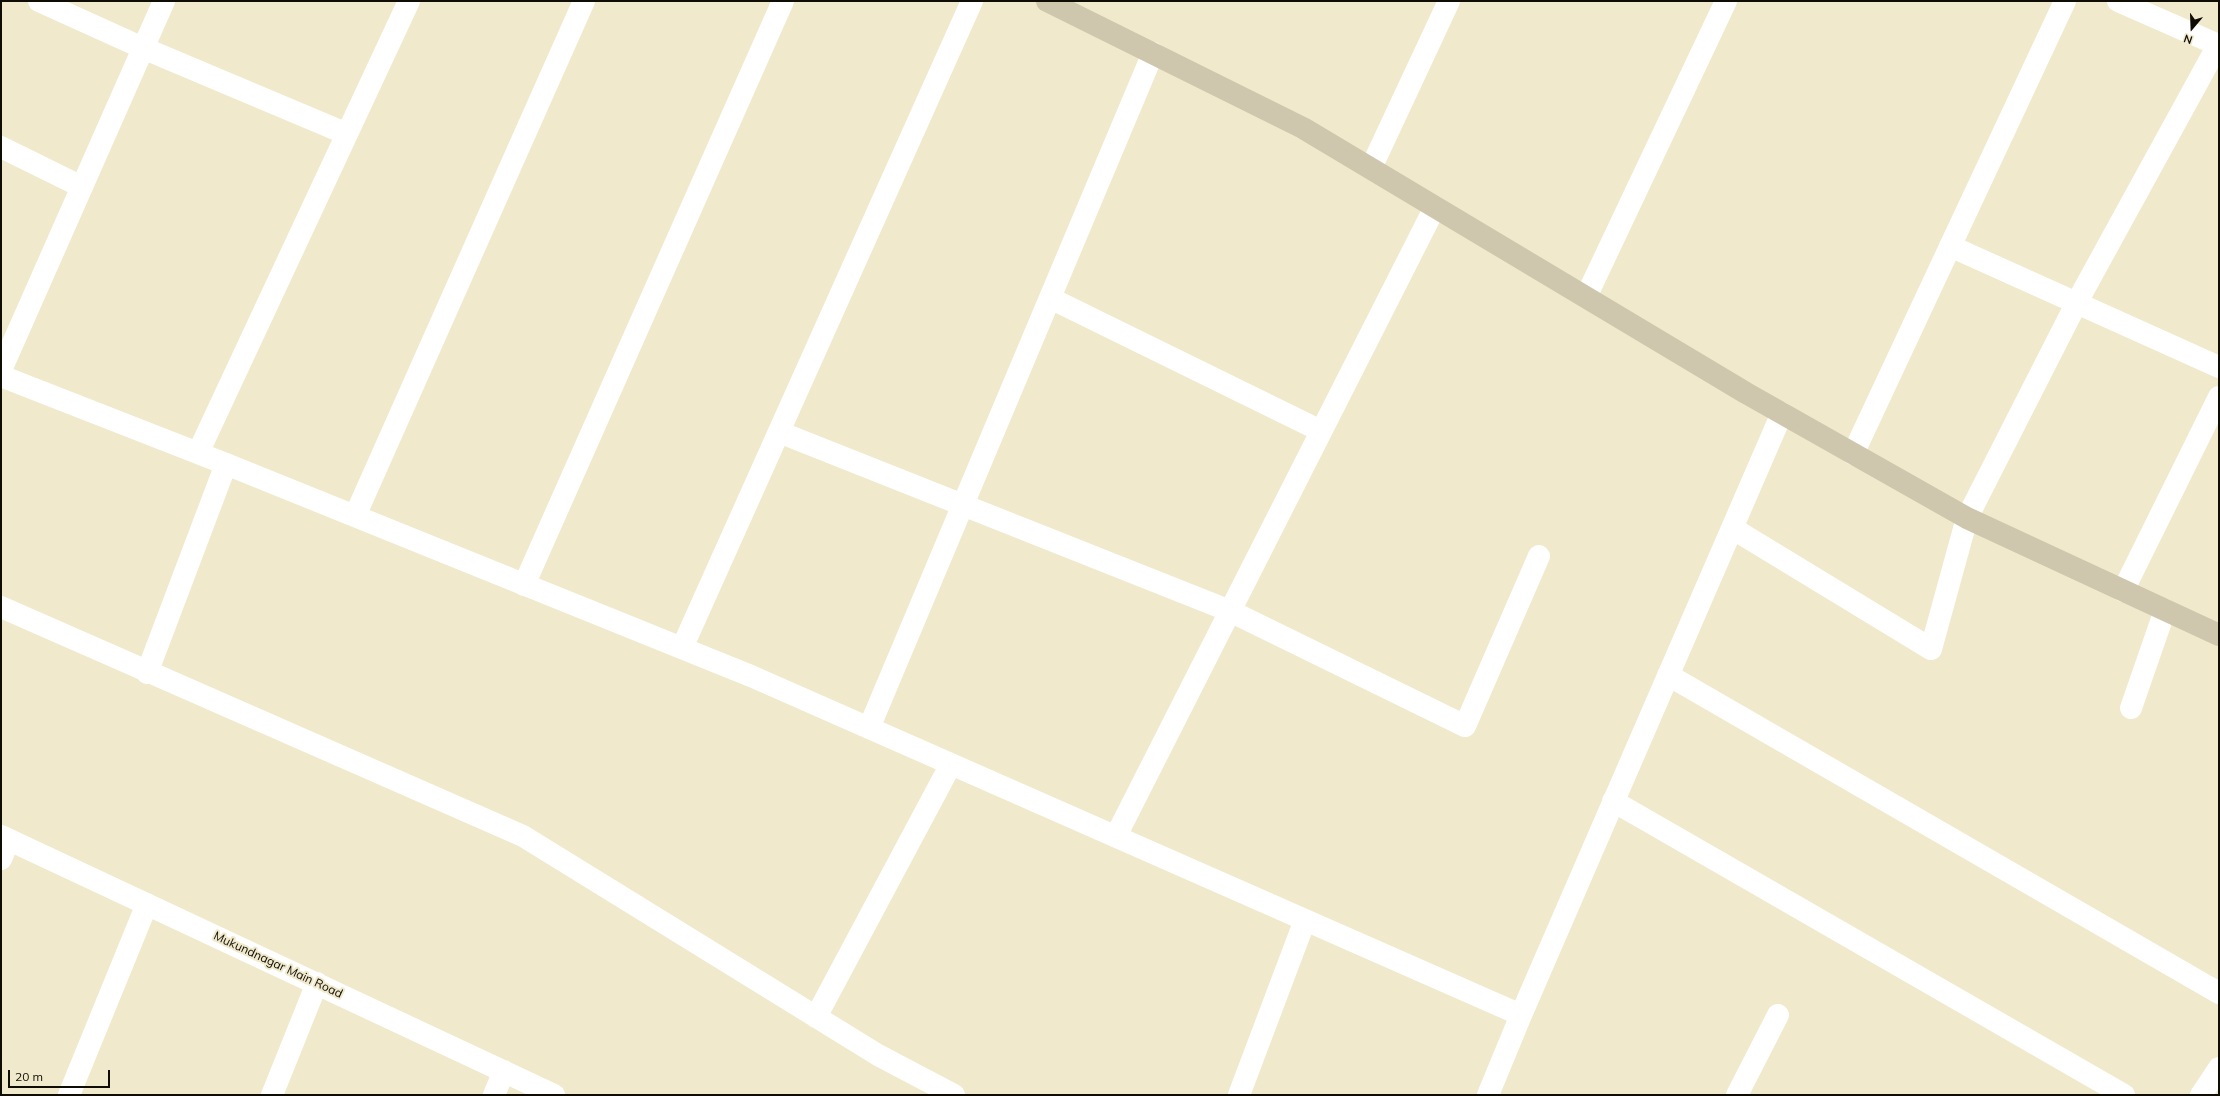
<!DOCTYPE html>
<style>
body{margin:0}
#map{position:relative;width:2220px;height:1096px;overflow:hidden;background:#f0e9cc;font-family:Mulish,sans-serif}
canvas{display:block}
.frame{position:absolute;inset:0;border:2px solid #0f0c04;pointer-events:none}
.north{position:absolute;left:2172px;top:8px;width:40px;height:40px;-webkit-text-stroke:3px #f0e9cc;paint-order:stroke;rotate:199deg;font-size:11px;font-weight:700;line-height:16px;text-align:center;color:#0f0c04}
.north::after{content:'';display:block;margin:auto;width:14px;height:18px;background:#0f0c04;clip-path:polygon(50% 0,100% 100%,50% 72%,0 100%)}
.scale{position:absolute;left:8px;top:1070px;width:102px;height:18px;box-sizing:border-box;border:2px solid #0f0c04;border-top:0;padding-left:5px;font-size:12px;line-height:14px;white-space:nowrap;color:#0f0c04;-webkit-text-stroke:3px #f0e9cc;paint-order:stroke}
</style>
<div id="map">
<canvas width="2220" height="1096"></canvas>
<div class="frame"></div>
<div class="north">N</div>
<div class="scale">20 m</div>
</div>
<script>
const c = document.querySelector('canvas').getContext('2d');
c.lineJoin = 'round';
const shape = rows => new Path2D(rows.map(r => 'M' + r).join(''));
function trace(path, color, width, dash) { c.strokeStyle = color; c.lineWidth = width; c.lineCap = dash ? 'butt' : 'round'; c.setLineDash(dash || []); c.stroke(path); }
function drawText(font, color, halo, rows, align = 'center') {
  c.font = font + ' Mulish,sans-serif'; c.lineWidth = 4; c.setLineDash([]); c.textBaseline = 'middle'; c.strokeStyle = halo; c.fillStyle = color; for (const [text, x, y, turn = 0] of rows) {
    c.save(); c.translate(x, y); c.rotate((+turn || 0) * Math.PI / 180); c.textAlign = isNaN(turn) ? turn : align; if (halo) c.strokeText(text, 0, 0); c.fillText(text, 0, 0); c.restore();
  }
}
trace(shape([
 [39,1,143,48,347,134],
 [1,147,82,187],
 [1371,168,1449,1],
 [1950,246,2219,367],
 [1586,297,1726,1],
 [1050,298,1321,431],
 [1,370,164,1],
 [1,376,226,464,751,676,1521,1015,1782,413],
 [779,432,1230,611,1465,726,1539,556],
 [198,453,409,1],
 [1853,454,2065,1],
 [355,516,584,1],
 [1732,528,1931,649,1967,518,2077,302,2218,45,2118,1],
 [524,585,783,1],
 [2123,591,2219,397],
 [1,607,523,836,878,1055,954,1095],
 [682,648,972,1],
 [147,673,226,464],
 [1668,675,2219,993],
 [2131,708,2165,610],
 [869,728,1153,53],
 [1613,801,2124,1095],
 [1,836,554,1095],
 [1116,836,1435,207],
 [1,859,9,840],
 [816,1017,951,764],
 [69,1095,147,904],
 [272,1095,317,983],
 [494,1095,504,1071],
 [1239,1095,1305,920],
 [1488,1095,1521,1015],
 [1737,1095,1778,1015],
 [2201,1095,2219,1068]
]), '#fff', 22);
trace(shape([
 [1047,1,1303,128,1746,393,1967,518,2219,635]
]), '#cec7ad', 22);
drawText('12px', '#0f0c04', '#f0e9cc', [
 ["Mukundnagar Main Road",278,965,25]
]);
</script>
